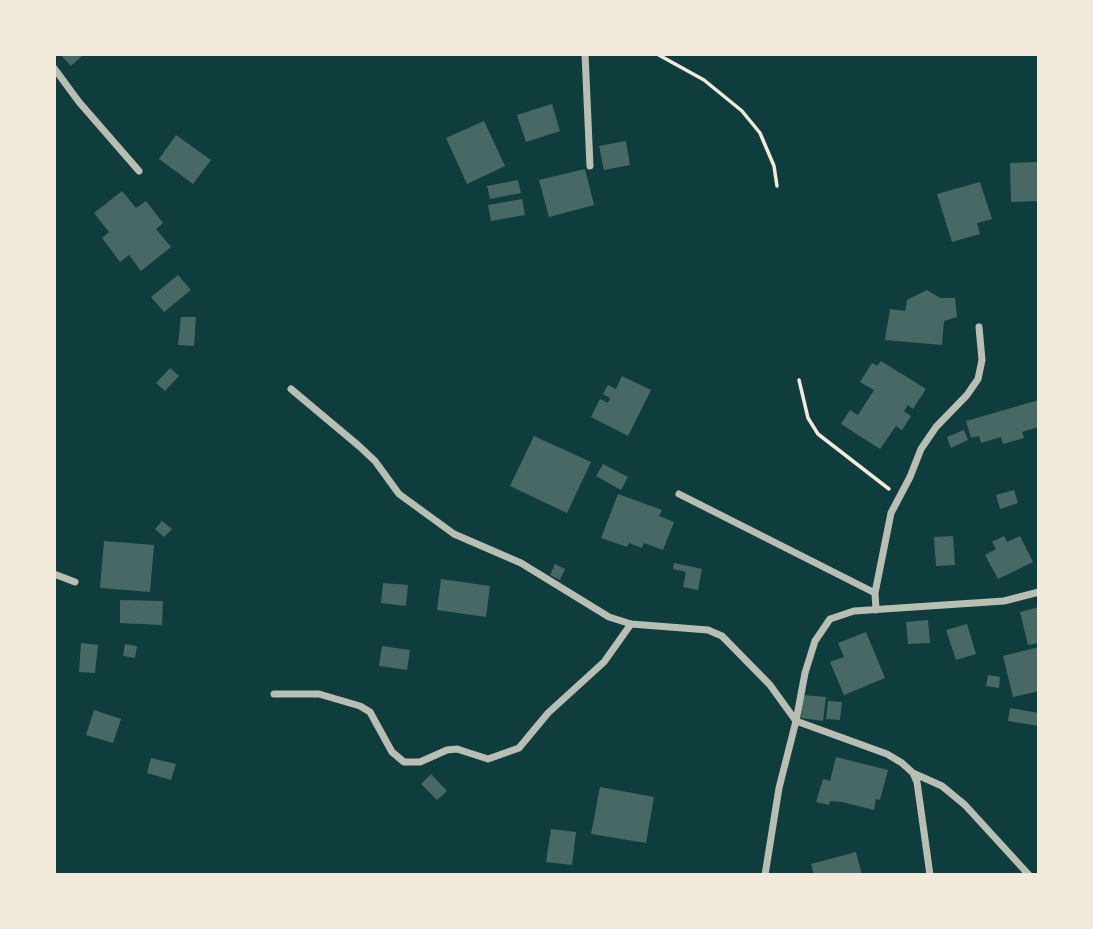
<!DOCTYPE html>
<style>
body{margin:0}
#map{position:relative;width:1093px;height:929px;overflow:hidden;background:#0f3d3e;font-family:"Nunito Sans",sans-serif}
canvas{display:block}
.frame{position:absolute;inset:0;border:56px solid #f1e9da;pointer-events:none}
</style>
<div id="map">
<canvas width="1093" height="929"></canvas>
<div class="frame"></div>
</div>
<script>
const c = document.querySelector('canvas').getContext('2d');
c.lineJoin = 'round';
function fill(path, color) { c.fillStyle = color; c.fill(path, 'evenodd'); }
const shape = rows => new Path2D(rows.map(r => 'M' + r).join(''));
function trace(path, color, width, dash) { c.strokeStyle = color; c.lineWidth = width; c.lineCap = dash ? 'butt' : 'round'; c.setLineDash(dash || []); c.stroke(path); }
fill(shape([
 [60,54,84,54,71,66],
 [552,104,560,131,526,142,517,115],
 [484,121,505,166,467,184,446,138],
 [176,135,211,160,193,184,159,159],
 [626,141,630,165,604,170,599,146],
 [1039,162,1039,201,1011,202,1010,163],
 [585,169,594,205,549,217,539,180],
 [518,180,521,193,490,199,487,186],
 [980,182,992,219,977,223,980,234,952,242,937,194],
 [122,191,136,208,146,201,163,223,156,229,171,247,141,271,129,255,120,262,102,238,109,232,94,213],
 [522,199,525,215,491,221,488,205],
 [178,275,191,290,164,312,151,297],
 [927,290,940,298,955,298,957,317,944,321,942,345,885,340,890,309,905,311,907,300],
 [181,317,196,317,194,346,178,345],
 [881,361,926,389,913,409,908,405,904,411,911,416,902,430,896,426,880,449,841,424,850,410,858,415,874,390,860,382,872,363,877,366],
 [170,368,179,376,165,391,156,383],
 [622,376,651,390,628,436,591,417,600,399,608,403,610,398,603,394,608,385,616,389],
 [1039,400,1039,427,1022,432,1024,438,1003,444,1001,437,981,443,979,436,971,438,966,421],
 [964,430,968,440,951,448,947,437],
 [534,436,591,462,567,513,510,486],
 [603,464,628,477,621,490,596,476],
 [1014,490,1018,503,1000,509,996,495],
 [618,494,662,510,659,516,674,522,663,550,644,543,642,548,629,543,627,547,601,538],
 [162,521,172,529,164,537,155,529],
 [953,536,955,565,936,566,934,537],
 [1004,536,1007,542,1020,536,1033,562,998,579,985,555,996,549,992,542],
 [104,541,154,545,150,592,100,588],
 [674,563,702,569,698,590,683,587,686,572,673,569],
 [555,564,565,569,560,580,550,575],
 [441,579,490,586,486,617,437,610],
 [383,583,408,585,406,606,381,603],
 [120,600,163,601,162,625,120,623],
 [1039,607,1039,643,1028,645,1020,612],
 [928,620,930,643,908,644,906,622],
 [967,624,976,654,956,660,946,630],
 [866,632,885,678,844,695,830,662,844,657,838,643],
 [81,643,98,645,95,673,79,672],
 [125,644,137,646,135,658,123,656],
 [382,646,410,650,407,670,379,666],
 [1039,647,1039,691,1013,697,1003,656],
 [988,675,1000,677,999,688,986,686],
 [803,695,826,697,823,721,801,718],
 [828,701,842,702,840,720,826,719],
 [1010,708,1039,713,1039,726,1008,721],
 [94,710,121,719,113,743,86,735],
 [836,757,888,770,880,800,876,799,874,810,842,802,830,801,829,805,816,802,823,779,830,781],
 [151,758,176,764,171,780,147,773],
 [431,774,447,791,437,800,421,784],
 [600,787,654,797,646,843,591,834],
 [551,829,576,832,572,865,546,862],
 [856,852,862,875,814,875,811,864]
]), '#486865');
trace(shape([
 [657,54,704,80,742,111,760,133,774,166,777,186],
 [799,380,808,418,818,434,889,489]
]), '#f1e9da', 3.5);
trace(shape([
 [585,54,590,166],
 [54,68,79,102,139,171],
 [291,389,359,446,375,461,399,494,454,534,521,563,609,617,631,624,708,630,722,636,770,685,796,721,887,754,902,763,913,773,917,782,930,875],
 [679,494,875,593],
 [54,574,75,582],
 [876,610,875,593,891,513,910,477,921,449,936,427,967,395,978,379,982,360,979,327],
 [274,694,319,694,360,706,370,712,392,752,404,762,420,762,447,750,457,749,488,759,519,748,548,713,604,662,631,624],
 [913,773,942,786,965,805,1029,875],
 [765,875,779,788,796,721,805,673,815,641,830,619,854,611,1004,601,1039,592]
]), '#b8beb3', 7);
</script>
